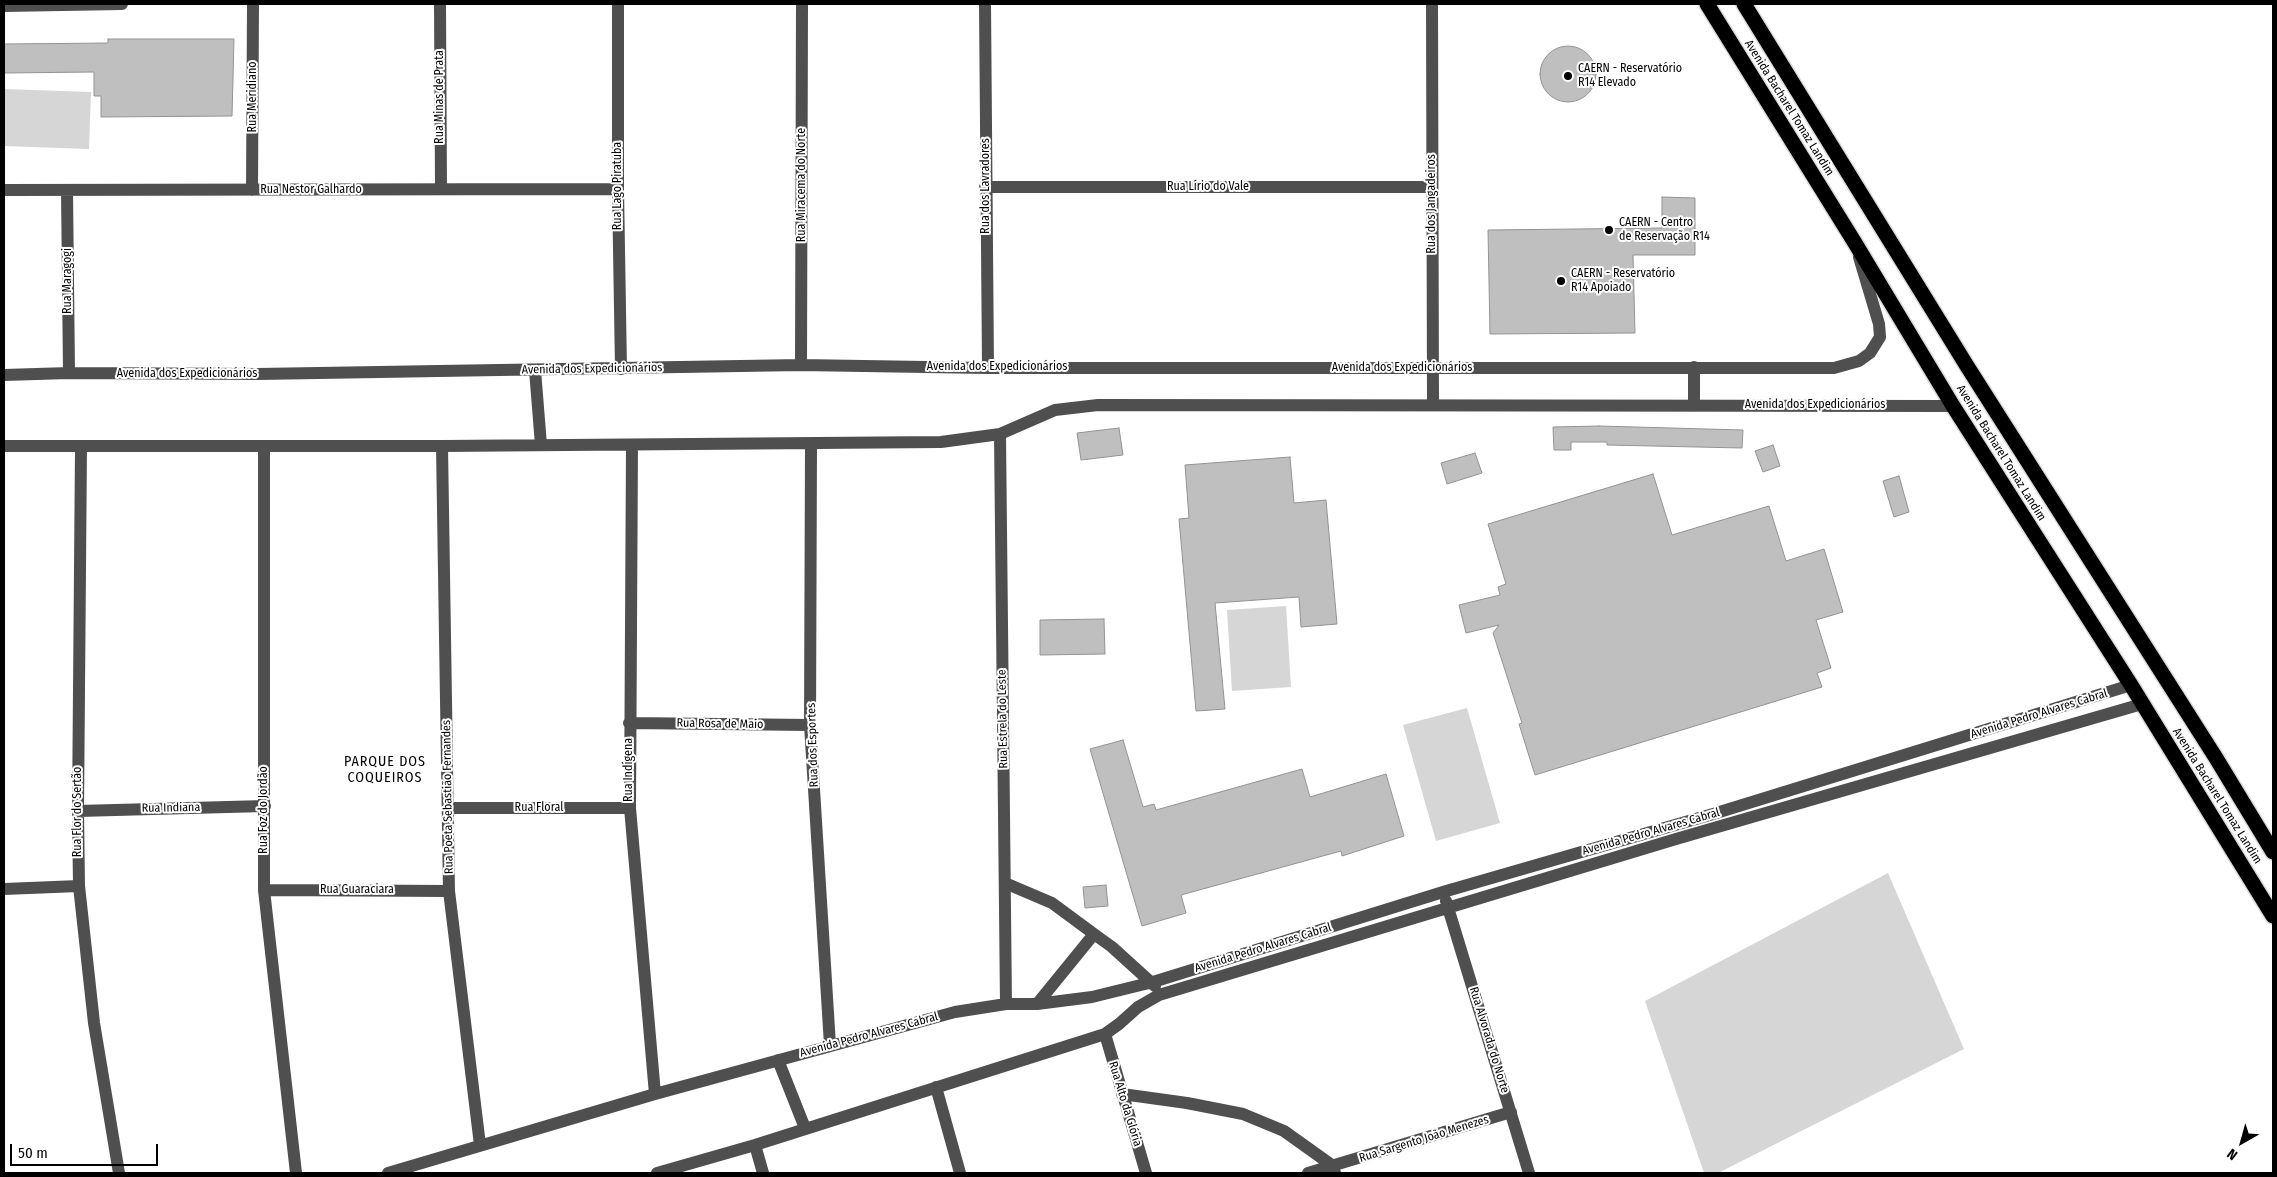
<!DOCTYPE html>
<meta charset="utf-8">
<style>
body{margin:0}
#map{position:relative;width:2277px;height:1177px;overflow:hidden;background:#fff;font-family:"Fira Sans Condensed",sans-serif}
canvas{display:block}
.frame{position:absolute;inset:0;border:5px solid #000;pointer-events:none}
.north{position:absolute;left:2217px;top:1117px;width:50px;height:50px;-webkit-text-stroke:4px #fff;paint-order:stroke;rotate:218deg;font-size:14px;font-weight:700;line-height:20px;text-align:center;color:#000}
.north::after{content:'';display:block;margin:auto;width:18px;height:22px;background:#000;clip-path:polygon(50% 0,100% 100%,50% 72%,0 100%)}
.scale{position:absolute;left:10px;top:1144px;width:148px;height:22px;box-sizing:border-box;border:2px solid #000;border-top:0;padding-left:6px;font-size:15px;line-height:18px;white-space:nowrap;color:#000;-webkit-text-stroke:4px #fff;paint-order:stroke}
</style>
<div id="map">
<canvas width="2277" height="1177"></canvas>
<div class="frame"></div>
<div class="north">N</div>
<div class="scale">50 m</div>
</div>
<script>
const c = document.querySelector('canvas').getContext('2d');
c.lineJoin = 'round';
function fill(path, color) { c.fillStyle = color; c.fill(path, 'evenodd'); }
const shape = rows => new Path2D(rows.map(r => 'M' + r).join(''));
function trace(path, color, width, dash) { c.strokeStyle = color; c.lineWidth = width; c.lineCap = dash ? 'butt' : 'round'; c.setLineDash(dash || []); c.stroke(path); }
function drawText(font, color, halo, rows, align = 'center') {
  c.font = font + ' "Fira Sans Condensed",sans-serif'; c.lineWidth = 4; c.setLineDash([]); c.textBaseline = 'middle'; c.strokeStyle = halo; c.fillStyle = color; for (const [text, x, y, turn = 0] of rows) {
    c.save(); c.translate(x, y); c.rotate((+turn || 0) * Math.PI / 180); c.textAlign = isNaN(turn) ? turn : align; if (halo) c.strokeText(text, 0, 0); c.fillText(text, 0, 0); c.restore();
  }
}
fill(shape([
 [4,89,91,92,89,149,4,146],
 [1286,606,1291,687,1232,691,1227,610],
 [1467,708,1500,823,1436,841,1403,725],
 [1888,873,1964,1049,1718,1173,1704,1173,1645,1001]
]), '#d6d6d6');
const building = shape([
 [108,39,234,39,232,116,101,117,101,96,94,96,94,72,4,73,4,44,108,43,108,39],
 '1540 74a28 28 0 1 1 56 0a28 28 0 1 1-56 0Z',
 [1662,197,1695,198,1695,255,1633,255,1635,333,1490,334,1488,230,1662,228,1662,197],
 [1599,426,1743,430,1742,448,1607,445,1607,442,1571,442,1571,450,1554,450,1553,427,1599,426],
 [1119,428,1123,455,1081,460,1077,433,1119,428],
 [1773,445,1780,466,1763,472,1755,451,1773,445],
 [1475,453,1482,473,1447,484,1441,463,1475,453],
 [1290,457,1294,503,1326,500,1337,624,1301,627,1299,597,1215,603,1225,709,1196,711,1179,519,1189,518,1185,465,1290,457],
 [1653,474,1672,535,1769,506,1786,561,1824,549,1843,612,1816,620,1831,668,1817,673,1822,687,1535,775,1519,724,1522,723,1493,633,1499,625,1466,633,1459,605,1500,595,1498,587,1506,584,1488,524,1653,474],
 [1899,476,1909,512,1894,517,1883,481,1899,476],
 [1104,619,1105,654,1040,655,1040,620,1104,619],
 [1123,740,1143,807,1154,804,1156,810,1302,769,1310,797,1386,774,1404,836,1342,856,1341,851,1181,895,1186,913,1142,926,1090,749,1123,740],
 [1106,885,1108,906,1085,908,1083,887,1106,885]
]);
fill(building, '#bfbfbf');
trace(building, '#939393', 1);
const highway = shape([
 [1707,4,1855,243,1953,406,2131,685,2273,916],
 [1744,4,1967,366,2216,758,2273,852]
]);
trace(highway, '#dbdbdb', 18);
trace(shape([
 [440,4,441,189],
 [618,4,618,189,621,369],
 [985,4,988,368],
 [1432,4,1433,405],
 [4,6,122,4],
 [985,187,1431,187],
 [4,190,618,189],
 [67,190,69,373],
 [252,190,253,4],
 [801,365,802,4],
 [1694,367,1694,404],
 [535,370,541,445],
 [4,375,69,373,258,374,801,365,988,368,1834,368,1859,361,1870,353,1880,337,1879,324,1859,257],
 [1000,434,1006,1004],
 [632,445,630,808,655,1094],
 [811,445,810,725,830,1045],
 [4,446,442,446,941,442,1000,434,1055,410,1098,405,1953,406],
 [264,446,264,890,296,1173],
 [442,446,449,891,480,1145],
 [81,447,78,811,79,886,94,1023,119,1173],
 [629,723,810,725],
 [449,808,630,808],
 [78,811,265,806],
 [1005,883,1052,903,1094,934],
 [4,889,79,886],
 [264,890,449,891],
 [1446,901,1529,1173],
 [1037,1004,1094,934,1112,947,1155,986],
 [1105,1034,1146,1173],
 [778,1060,805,1128],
 [936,1087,960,1173],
 [1122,1094,1187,1103,1243,1114,1284,1131,1333,1166,1335,1173],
 [755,1145,763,1173],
 [388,1173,655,1094,955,1012,1006,1004,1037,1004,1092,997,1153,982,1443,892,1713,814,2131,685],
 [657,1173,755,1145,1105,1034,1119,1024,1138,1007,1159,995,1676,839,2142,704],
 [1308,1173,1511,1112]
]), '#4f4f4f', 12);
trace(highway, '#000', 15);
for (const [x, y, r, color] of [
 [1568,76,5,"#000"],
 [1609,230,5,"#000"],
 [1561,281,5,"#000"]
]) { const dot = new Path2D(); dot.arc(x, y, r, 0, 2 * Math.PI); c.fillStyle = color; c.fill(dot); trace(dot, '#fff', 2); }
drawText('12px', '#000', '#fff', [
 ["CAERN - Reservatório",1578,69],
 ["R14 Elevado",1578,83],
 ["CAERN - Centro",1619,223],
 ["de Reservação R14",1619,237],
 ["CAERN - Reservatório",1571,274],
 ["R14 Apoiado",1571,288]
], 'left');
drawText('12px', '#000', '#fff', [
 ["Rua Meridiano",253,97,-90],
 ["Rua Minas de Prata",440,97,-90],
 ["Avenida Bacharel Tomaz Landim",1789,108,58],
 ["Rua Miracema do Norte",802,185,-90],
 ["Rua Lago Piratuba",618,186,-90],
 ["Rua dos Lavradores",986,186,-90],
 ["Rua Lírio do Vale",1208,187],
 ["Rua Nestor Galhardo",311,190],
 ["Rua dos Jangadeiros",1432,204,-90],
 ["Rua Maragogi",68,281,-90],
 ["Avenida dos Expedicionários",997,367],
 ["Avenida dos Expedicionários",1402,368],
 ["Avenida dos Expedicionários",592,369,-1],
 ["Avenida dos Expedicionários",187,374],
 ["Avenida dos Expedicionários",1815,405],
 ["Avenida Bacharel Tomaz Landim",2001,453,58],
 ["Avenida Pedro Alvares Cabral",2039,714,-17],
 ["Rua Estrela do Leste",1003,719,-91],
 ["Rua Rosa de Maio",720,724,1],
 ["Rua dos Esportes",813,745,-92],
 ["Rua Indígena",629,770,-90],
 ["Avenida Bacharel Tomaz Landim",2217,796,58],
 ["Rua Poeta Sebastião Fernandes",448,797,-91],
 ["Rua Indiana",171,808,-1],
 ["Rua Floral",539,808],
 ["Rua Foz do Jordão",264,810,-90],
 ["Rua Flor do Sertão",78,812,-90],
 ["Avenida Pedro Alvares Cabral",1651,832,-16],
 ["Rua Guaraciara",357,890],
 ["Avenida Pedro Alvares Cabral",1263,948,-17],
 ["Avenida Pedro Alvares Cabral",869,1035,-15],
 ["Rua Alvorada do Norte",1489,1040,73],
 ["Rua Alto da Glória",1125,1104,73],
 ["Rua Sargento João Menezes",1424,1139,-17]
]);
c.letterSpacing = '1px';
drawText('14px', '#000', '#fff', [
 ["PARQUE DOS",385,762],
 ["COQUEIROS",385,778]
]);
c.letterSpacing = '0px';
</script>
